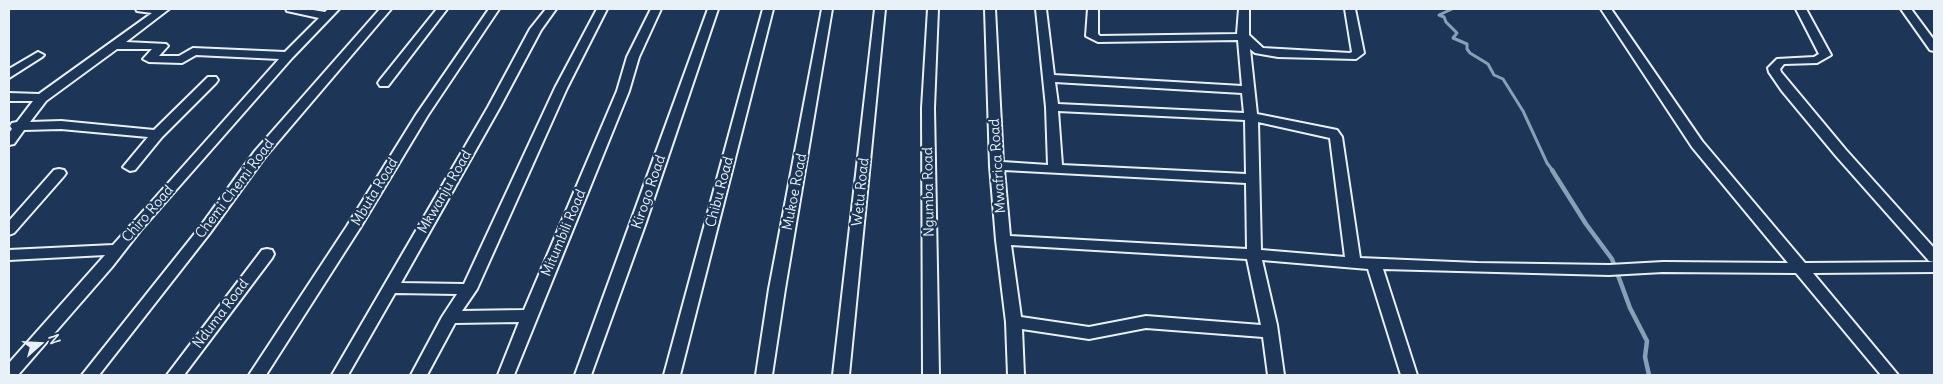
<!DOCTYPE html>
<style>
body{margin:0}
#map{position:relative;width:1943px;height:384px;overflow:hidden;background:#1d3557;font-family:Delius,sans-serif}
canvas{display:block}
.frame{position:absolute;inset:0;border:10px solid #e8f1f8;pointer-events:none}
.north{position:absolute;left:15px;top:319px;width:50px;height:50px;-webkit-text-stroke:4px #1d3557;paint-order:stroke;rotate:71deg;font-size:14px;font-weight:700;line-height:20px;text-align:center;color:#e8f1f8}
.north::after{content:'';display:block;margin:auto;width:18px;height:22px;background:#e8f1f8;clip-path:polygon(50% 0,100% 100%,50% 72%,0 100%)}
</style>
<div id="map">
<canvas width="1943" height="384"></canvas>
<div class="frame"></div>
<div class="north">N</div>
</div>
<script>
const c = document.querySelector('canvas').getContext('2d');
c.lineJoin = 'round';
const shape = rows => new Path2D(rows.map(r => 'M' + r).join(''));
function trace(path, color, width, dash) { c.strokeStyle = color; c.lineWidth = width; c.lineCap = dash ? 'butt' : 'round'; c.setLineDash(dash || []); c.stroke(path); }
function fill(path, color) { c.fillStyle = color; c.fill(path, 'evenodd'); }
function drawText(font, color, halo, rows, align = 'center') {
  c.font = font + ' Delius,sans-serif'; c.lineWidth = 4.5; c.setLineDash([]); c.textBaseline = 'middle'; c.strokeStyle = halo; c.fillStyle = color; for (const [text, x, y, turn = 0] of rows) {
    c.save(); c.translate(x, y); c.rotate((+turn || 0) * Math.PI / 180); c.textAlign = isNaN(turn) ? turn : align; if (halo) c.strokeText(text, 0, 0); c.fillText(text, 0, 0); c.restore();
  }
}
trace(shape([
 [1452,9,1439,15,1444,17,1446,22,1457,33,1453,38,1467,44,1467,49,1470,53,1488,64,1494,75,1503,79,1523,111,1547,163,1553,171]
]), '#87a0b8', 3);
trace(shape([
 [1552,170,1586,224,1612,259,1630,308,1647,341,1645,357,1649,375]
]), '#87a0b8', 4.5);
const minor = shape([
 [136,9,169,9,126,42,166,44,168,46,159,56,179,56,193,48,285,52,319,18,287,11,286,9,307,9,325,12,328,9,339,9,292,58,140,231,112,267,18,375,9,375,9,363,105,255,9,260,9,250,113,245,279,59,196,55,182,63,149,62,143,59,152,49,117,49,46,101,30,122,61,121,154,130,208,77,216,77,218,80,216,83,162,137,135,170,130,171,123,167,148,137,61,129,24,130,14,144,9,145,9,133,12,129,10,126,12,123,17,122,33,101,9,101,9,93,39,94,152,13,137,11,136,9],
 [380,9,391,9,265,157,210,233,99,375,82,375,200,227,255,151,380,9],
 [437,9,447,9,388,86,380,86,378,83,380,80,437,9],
 [489,9,499,9,428,115,360,228,266,375,249,375,347,226,416,115,489,9],
 [546,9,556,9,541,30,500,107,401,283,464,284,555,88,597,9,607,9,567,88,477,289,462,311,524,310,617,91,627,57,651,9,661,9,639,57,629,91,514,375,498,375,519,322,455,323,427,375,411,375,442,317,457,294,395,293,348,375,332,375,488,107,530,29,546,9],
 [708,9,718,9,645,225,591,375,575,375,708,9],
 [763,9,773,9,680,375,664,375,763,9],
 [822,9,832,9,785,289,772,375,756,375,769,289,822,9],
 [875,9,885,9,849,375,833,375,875,9],
 [928,9,938,9,934,108,939,375,923,375,922,108,928,9],
 [985,9,995,9,1003,162,1048,165,1046,107,1036,9,1046,9,1054,75,1242,86,1238,40,1098,42,1086,36,1088,9,1098,9,1098,34,1100,36,1237,34,1239,9,1249,9,1249,35,1263,48,1350,53,1352,52,1345,9,1355,9,1364,53,1356,59,1278,57,1255,53,1250,49,1257,114,1337,130,1342,137,1360,258,1477,263,1609,265,1663,262,1788,263,1692,147,1601,9,1611,9,1702,141,1805,263,1934,262,1929,261,1836,156,1782,91,1769,72,1768,68,1777,59,1814,57,1819,54,1796,9,1806,9,1831,55,1817,63,1784,64,1780,69,1781,72,1846,150,1934,248,1934,272,1813,273,1898,375,1881,375,1796,273,1663,272,1609,275,1383,269,1417,375,1401,375,1368,269,1262,260,1277,325,1284,375,1268,375,1263,337,1146,328,1089,339,1022,329,1024,375,1008,375,1006,322,996,240,990,166,985,9],
 [1055,82,1242,93,1244,113,1058,104,1055,82],
 [1058,111,1245,120,1246,174,1062,165,1058,111],
 [1258,122,1330,138,1345,257,1261,250,1258,122],
 [1004,170,1246,183,1247,249,1010,236,1004,170],
 [1011,245,1247,259,1261,325,1146,316,1089,327,1021,317,1011,245],
 [1901,9,1911,9,1934,40,1934,51,1930,50,1901,9],
 [38,52,44,55,42,57,9,78,9,69,38,52],
 [59,169,64,170,66,173,64,176,14,233,9,235,9,221,54,170,59,169],
 [267,249,272,250,274,254,272,258,184,375,167,375,262,250,267,249]
]);
trace(minor, '#e8f1f8', 4);
fill(minor, '#1d3557');
drawText('14px', '#e8f1f8', '#1d3557', [
 ["Mwafrica Road",998,166,-94],
 ["Chemi Chemi Road",235,189,-53],
 ["Mbuta Road",375,192,-59],
 ["Mkwanju Road",445,192,-60],
 ["Kirogo Road",649,192,-71],
 ["Chibu Road",720,192,-75],
 ["Mukoe Road",795,192,-79],
 ["Wetu Road",861,192,-84],
 ["Ngumba Road",929,192,-91],
 ["Chiro Road",148,214,-49],
 ["Mitumbili Road",564,233,-67],
 ["Nduma Road",221,314,-53]
]);
</script>
